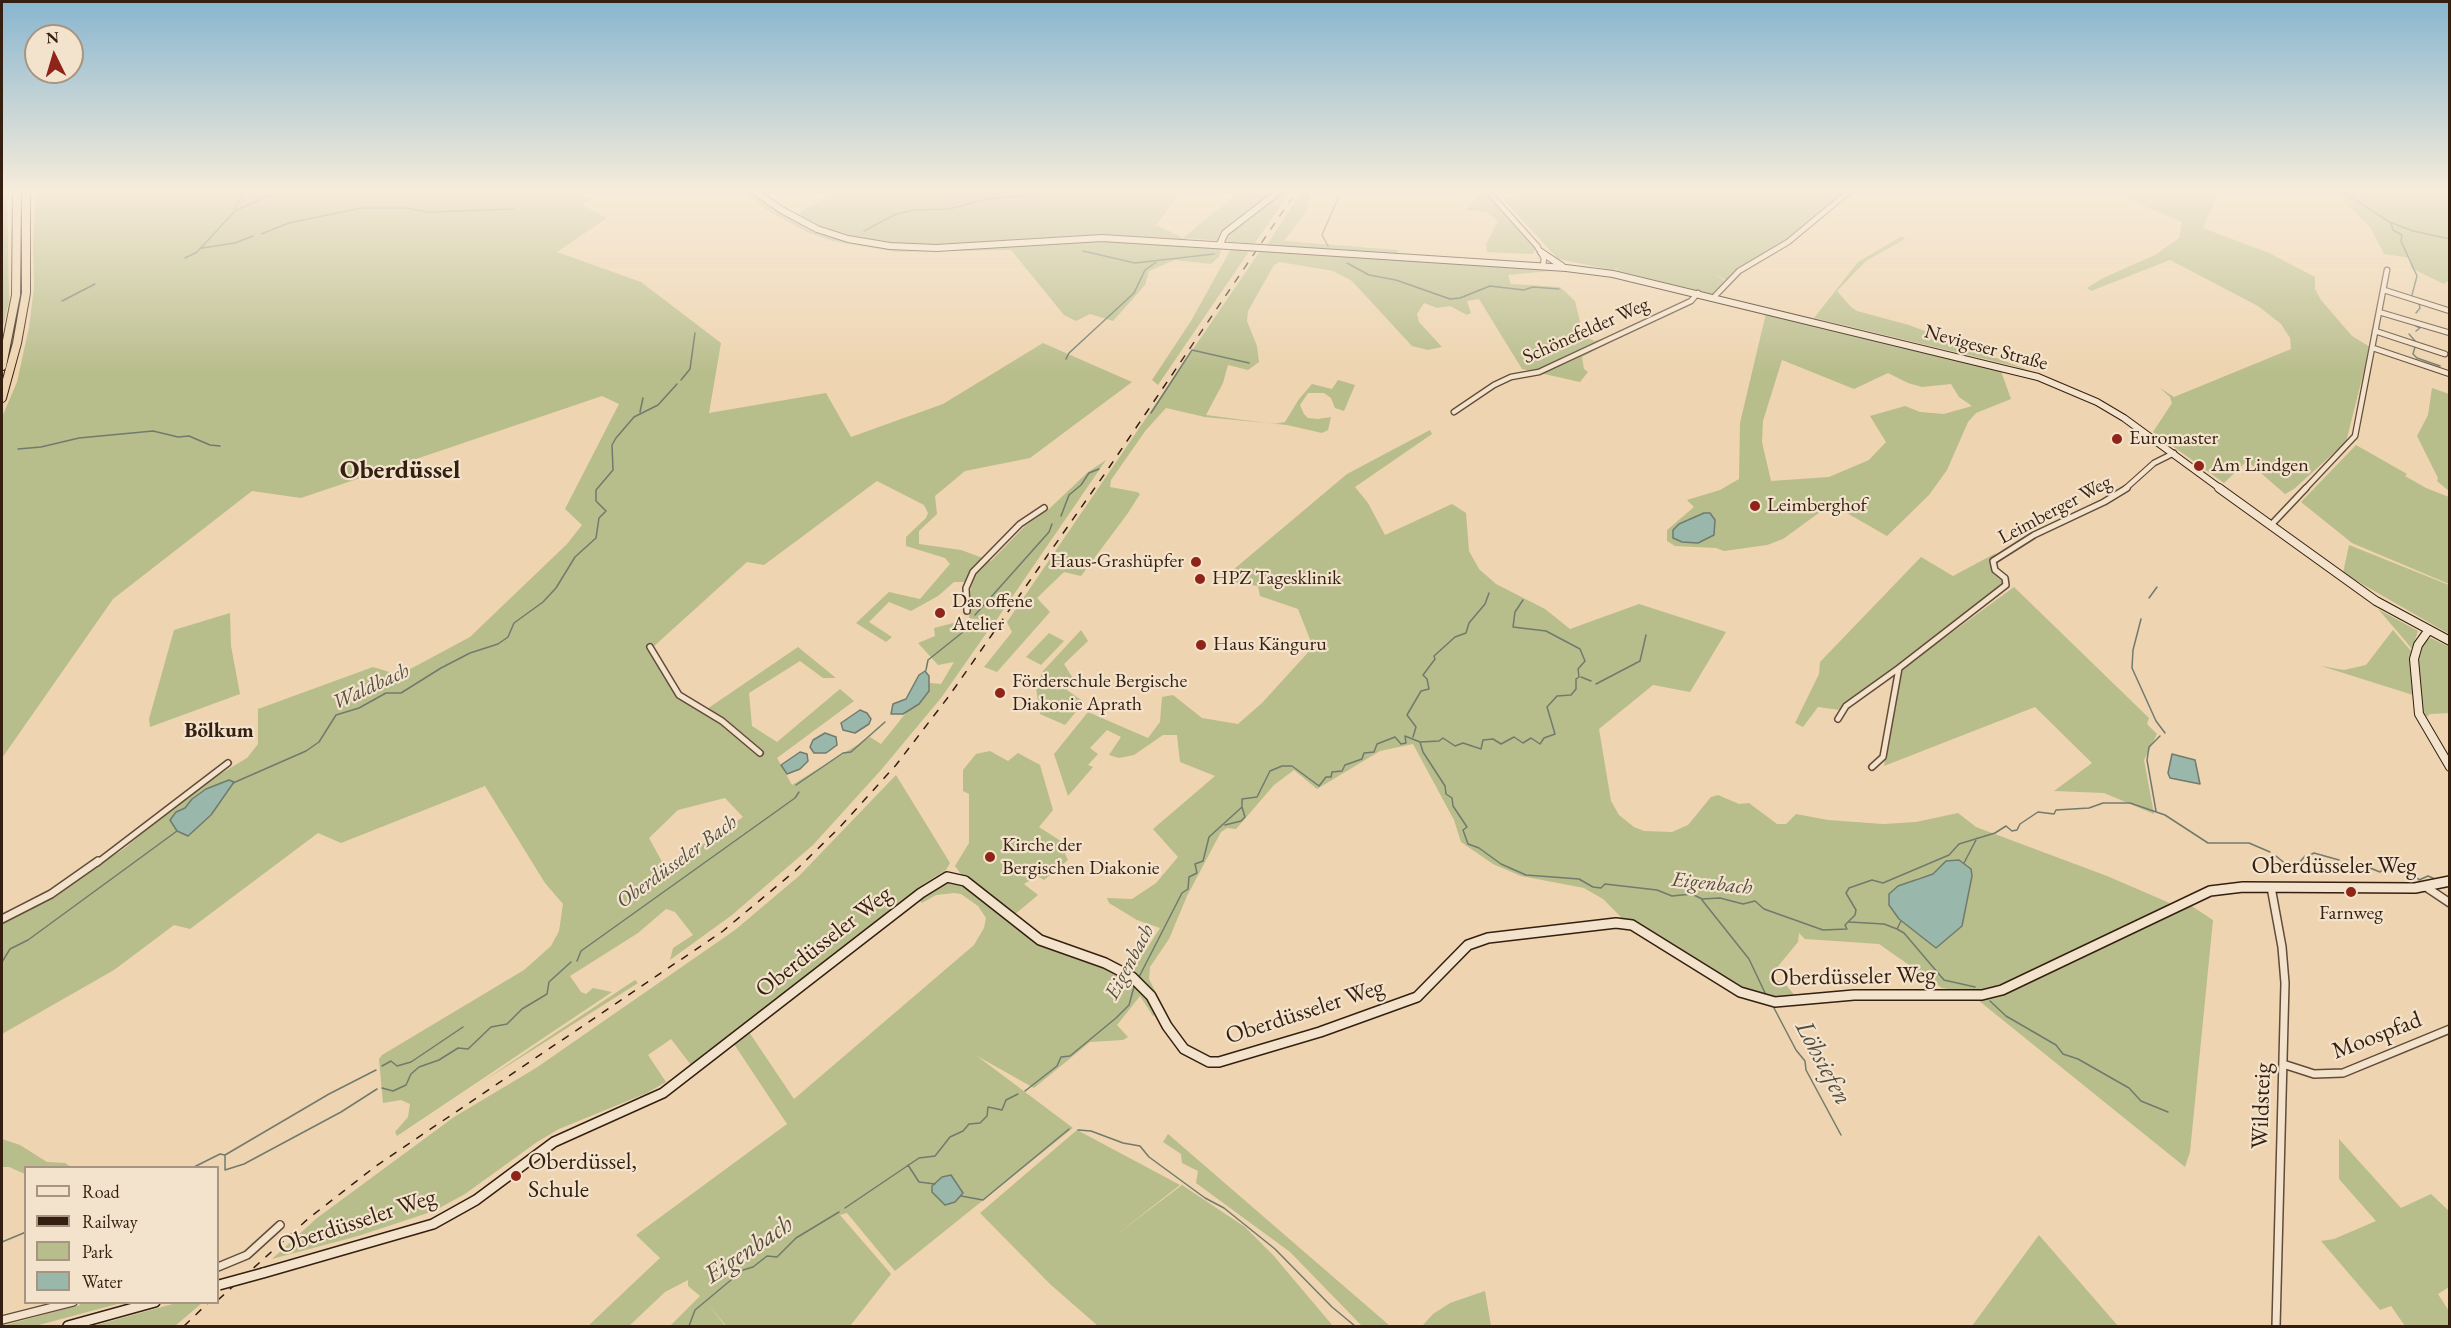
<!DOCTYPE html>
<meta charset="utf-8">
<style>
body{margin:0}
#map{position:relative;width:2451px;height:1328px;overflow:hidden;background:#eed4b0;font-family:"EB Garamond",serif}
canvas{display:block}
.frame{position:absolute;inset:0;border:3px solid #341f11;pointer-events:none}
.legend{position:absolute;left:24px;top:1166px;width:195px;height:138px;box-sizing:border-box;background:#f4e3cc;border:2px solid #a79581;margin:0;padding:8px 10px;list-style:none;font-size:18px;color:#341f11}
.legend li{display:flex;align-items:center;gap:12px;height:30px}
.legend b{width:30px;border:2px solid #a79581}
.north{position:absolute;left:24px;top:24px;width:60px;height:60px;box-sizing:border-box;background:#f4e3cc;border:2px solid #a79581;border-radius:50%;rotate:355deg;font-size:16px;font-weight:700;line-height:24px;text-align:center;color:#341f11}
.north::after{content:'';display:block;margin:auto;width:21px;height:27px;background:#8f2418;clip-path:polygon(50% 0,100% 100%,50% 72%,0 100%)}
</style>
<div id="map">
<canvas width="2451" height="1328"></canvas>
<div class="frame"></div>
<ul class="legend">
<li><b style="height:8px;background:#f4e3cc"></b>Road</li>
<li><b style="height:8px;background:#341f11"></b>Railway</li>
<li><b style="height:16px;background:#b8bd8c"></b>Park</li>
<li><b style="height:16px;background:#99b8ab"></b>Water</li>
</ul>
<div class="north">N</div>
</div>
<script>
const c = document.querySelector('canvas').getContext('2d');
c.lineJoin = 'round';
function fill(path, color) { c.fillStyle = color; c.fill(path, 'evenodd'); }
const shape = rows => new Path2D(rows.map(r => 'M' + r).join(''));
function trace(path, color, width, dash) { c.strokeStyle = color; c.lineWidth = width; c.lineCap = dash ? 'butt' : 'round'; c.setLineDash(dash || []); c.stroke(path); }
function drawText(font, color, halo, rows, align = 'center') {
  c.font = font + ' "EB Garamond",serif'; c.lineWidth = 4.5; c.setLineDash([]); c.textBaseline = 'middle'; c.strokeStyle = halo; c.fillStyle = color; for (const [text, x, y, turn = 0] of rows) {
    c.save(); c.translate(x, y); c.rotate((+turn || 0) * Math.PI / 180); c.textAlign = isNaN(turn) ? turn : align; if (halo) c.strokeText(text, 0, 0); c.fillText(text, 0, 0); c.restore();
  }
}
fill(shape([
 [2,189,7,189,9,301,2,331],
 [36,189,548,189,593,198,583,205,607,218,557,252,641,282,721,343,709,413,826,393,851,437,943,404,1043,343,1132,382,1030,458,965,471,935,496,937,514,919,531,919,544,961,550,991,561,1025,526,1049,509,1088,472,1106,460,995,622,969,618,971,582,954,582,938,596,911,611,889,602,869,622,892,637,886,642,856,623,889,592,920,599,950,564,945,558,906,546,906,537,926,518,928,513,924,505,877,481,764,565,747,562,652,648,678,691,707,709,798,647,836,678,823,678,800,661,749,693,752,726,777,742,840,689,854,701,777,758,792,785,870,737,881,744,930,683,941,684,954,662,938,665,918,643,935,636,934,628,961,621,992,625,941,698,881,770,813,845,732,915,670,960,673,948,693,935,675,912,666,909,638,933,570,976,581,992,586,994,593,988,612,992,397,1136,395,1132,408,1117,410,1104,401,1100,383,1103,379,1059,382,1055,524,970,551,946,559,931,563,904,545,883,485,786,341,843,318,833,190,929,174,925,114,970,2,1034,2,920,39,904,125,848,164,814,163,808,247,758,258,744,258,709,373,667,399,675,470,637,567,544,582,525,565,509,619,404,602,396,301,498,252,491,113,599,2,758,2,417,17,382,29,327,34,288,33,245],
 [725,798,743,817,666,869,649,838,678,810],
 [738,189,762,189,766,192,760,198,791,219,812,222,797,214,831,194,834,189,1183,189,1156,225,1183,238,1241,190,1238,189,1293,189,1254,244,1185,238,1198,245,1221,249,1219,257,1211,264,1175,260,1149,271,1145,285,1113,321,1090,314,1076,321,1064,315,1011,250,897,252,832,241,809,233,770,212],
 [1303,189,1314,189,1315,192,1311,194,1306,212,1284,241,1398,250,1397,253,1267,245],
 [1483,189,1535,249,1533,254,1487,252,1486,244,1498,221,1486,212,1466,210],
 [1526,189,1851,189,1835,202,1829,204,1784,243,1745,264,1726,280,1714,274,1725,281,1713,294,1615,270,1621,267,1612,270,1558,259,1503,199,1531,193],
 [2103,189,2145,189,2159,192,2161,189,2220,189,2203,228,2269,253,2315,277,2315,289,2321,300,2352,336,2370,347,2346,442,2294,489,2285,494,2247,461,2224,483,2153,432,2172,403,2170,397,2160,388,2174,397,2291,349,2290,338,2281,324,2258,306,2170,260,2091,291,2087,288,2103,278,2155,255,2179,238,2182,222],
 [2332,189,2449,189,2449,280,2444,284,2411,268,2410,258,2384,254,2370,227],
 [1902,236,1905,239,1866,261,1837,291,1851,307,1857,311,1909,325,2062,383,2014,366,1814,318,1858,262],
 [1231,249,1250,250,1158,385,1152,380,1191,321],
 [1260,251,1551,271,1508,275,1511,284,1560,287,1575,301,1580,322,1579,332,1594,341,1606,338,1607,344,1582,357,1584,369,1588,372,1580,382,1522,369,1479,299,1467,301,1471,313,1467,315,1450,306,1437,308,1424,303,1417,314,1419,322,1442,347,1428,350,1412,346,1352,281,1333,271,1280,262,1274,265,1248,311,1247,321,1257,346,1259,362,1248,370,1228,365,1223,383,1206,415,1274,424,1285,422,1299,399,1312,384,1332,389,1338,380,1355,385,1344,411,1335,408,1331,398,1324,393,1308,393,1300,405,1304,414,1308,418,1318,419,1331,417,1328,430,1322,433,1287,425,1205,417,1166,408,1146,430,1111,480,1110,487,1137,492,1140,494,1128,513,1081,576,1064,572,1037,598,1050,612,997,672,984,667,1012,632,1007,622],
 [1766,313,2001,371,2011,399,1976,413,1968,422,1947,470,1929,495,1887,536,1831,504,1783,539,1767,545,1724,551,1716,548,1675,546,1667,541,1667,530,1694,507,1687,500,1720,490,1739,479,1740,423],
 [1782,360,1854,389,1888,373,1908,383,1922,387,1951,384,1959,397,1972,406,1944,414,1920,412,1905,406,1870,416,1886,442,1869,460,1829,477,1771,481,1762,442,1763,421],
 [2432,388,2449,394,2449,491,2437,481,2438,478,2417,436,2428,415],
 [1430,430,1432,434,1355,487,1368,503,1385,535,1452,504,1466,513,1469,551,1479,569,1496,584,1545,609,1570,629,1639,604,1726,632,1690,692,1653,685,1599,729,1611,801,1619,815,1634,827,1644,831,1672,832,1688,825,1711,797,1718,795,1739,804,1749,803,1777,824,1786,824,1796,814,1828,820,1883,824,1916,822,1958,813,1976,827,2107,876,2172,904,2190,905,2213,920,2190,1152,2185,1167,1968,992,1942,988,1879,944,1805,939,1799,933,1798,942,1770,976,1786,985,1796,997,1772,999,1752,995,1655,933,1623,919,1603,899,1584,888,1521,876,1493,864,1461,842,1454,820,1413,744,1380,751,1317,789,1294,770,1274,785,1236,829,1227,828,1221,832,1187,896,1169,939,1150,967,1149,979,1168,1016,1166,1016,1144,981,1133,970,1160,928,1137,920,1109,903,1107,898,1132,899,1156,883,1178,857,1153,829,1215,776,1180,762,1177,735,1163,735,1134,755,1119,758,1109,755,1121,737,1107,730,1090,748,1098,754,1088,765,1093,767,1068,796,1054,754,1088,712,1148,738,1160,722,1162,697,1173,695,1202,718,1238,724,1262,703,1313,647,1298,609,1260,596,1258,586,1234,583,1227,575,1347,474],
 [1946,861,1936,948,1899,919,1889,905,1917,878,1933,874],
 [2356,445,2407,474,2405,476,2426,488,2449,497,2449,584,2352,543,2301,502],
 [2349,545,2449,585,2449,634,2343,573],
 [1996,553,1989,564,2002,577,2004,587,1843,704,1840,710,1818,707,1803,727,1795,723,1819,674,1820,662,1921,557,1953,576],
 [2014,587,2149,718,2147,724,2157,734,2144,760,2154,814,2104,793,2054,791,2092,763,2035,707,1884,766,1902,669],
 [2378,609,2418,631,2412,649,2396,630],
 [230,613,231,646,240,694,150,727,149,719,174,630],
 [1081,630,1088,641,1064,664,1074,680,1067,690,1084,702,1065,725,1040,714,1036,688,1043,671],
 [2393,630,2411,651,2413,695,2321,666,2344,670,2366,665],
 [1049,633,1064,641,1041,665,1026,657],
 [2431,638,2449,647,2450,713,2430,714,2425,718,2421,712,2417,667,2418,652,2424,642],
 [990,751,1008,761,1018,753,1040,765,1053,810,1039,827,1070,847,1065,854,1068,860,1044,880,1037,876,1024,884,1038,895,1014,915,969,877,961,874,955,866,969,843,969,794,963,791,963,770,976,754],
 [896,775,950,863,946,870,925,883,691,1065,671,1039,648,1055,666,1082,647,1093,559,1129,537,1142,465,1194,434,1211,358,1236,272,1259,317,1218,454,1117,536,1068,735,930,799,876],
 [959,881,1030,937,1114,970,1129,980,1145,995,1156,1014,1153,1016,1140,996,1117,1025,1128,1037,1123,1040,1090,1042,1034,1088,977,1056,1073,1128,895,1271,847,1213,840,1215,891,1274,850,1326,726,1326,708,1304,725,1326,670,1326,700,1296,688,1286,688,1280,665,1292,629,1326,588,1326,660,1258,636,1235,787,1124,734,1044,749,1032,794,1099,974,945,984,928,986,918,978,906,961,894,954,893,936,895,922,903,920,901,944,882],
 [635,980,638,983,482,1082,531,1049],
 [1077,1130,1180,1185,1116,1235,1182,1185,1245,1227,1273,1255,1333,1326,1098,1326,1050,1284,980,1213],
 [1168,1134,1390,1326,1362,1326,1290,1252,1196,1183,1198,1171,1182,1163,1181,1154,1163,1142],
 [2,1139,20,1145,47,1162,65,1163,71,1167,26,1168,25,1174,9,1167,2,1167],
 [2339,1139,2401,1208,2431,1194,2449,1211,2449,1287,2438,1294,2449,1311,2449,1326,2405,1326,2391,1306,2380,1310,2321,1241,2334,1239,2376,1221,2339,1179],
 [2039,1235,2118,1326,1972,1326],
 [1485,1291,1491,1326,1422,1326,1433,1314,1450,1303],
 [180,1302,202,1303,175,1326,93,1326],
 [81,1303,121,1303,35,1326,2,1326,80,1305]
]), '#b8bd8c');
const water = shape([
 [1704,513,1710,513,1715,520,1714,535,1698,543,1682,542,1673,538,1673,530,1679,524,1704,513],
 [925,671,929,676,929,691,919,704,903,714,891,714,893,704,906,699,919,675,925,671],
 [860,710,867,713,871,719,869,724,855,733,843,730,841,723,860,710],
 [825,733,836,737,837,745,826,753,814,753,810,747,813,740,825,733],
 [800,752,807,754,808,761,800,769,787,774,781,765,800,752],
 [2172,754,2195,760,2200,784,2170,778,2168,773,2172,754],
 [229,780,234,782,211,815,188,836,177,831,170,820,176,812,185,808,192,799,206,789,229,780],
 [1959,860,1971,869,1972,876,1962,926,1936,948,1899,919,1889,905,1889,894,1898,886,1933,874,1946,861,1959,860],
 [951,1175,963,1193,955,1202,945,1205,932,1192,932,1186,942,1177,951,1175]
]);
fill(water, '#99b8ab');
trace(water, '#717b6d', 1.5);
trace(shape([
 [2338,189,2391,223,2393,230,2402,235,2401,241,2417,276,2412,295],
 [235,209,245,189],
 [2392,223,2413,231,2450,239],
 [864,231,896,214,914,210,949,209,986,199,1025,196,1045,189],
 [261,234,289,223,361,208,405,208,429,212,514,209],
 [1328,246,1322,235,1342,189],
 [202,248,235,243,253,236],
 [1083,251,1135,263,1214,254],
 [185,258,197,252,235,211,277,192,295,189],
 [1347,263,1369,275,1396,280,1450,299,1460,298,1490,286,1524,290,1533,287,1559,289],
 [62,301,95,284],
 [2416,313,2420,308,2419,304],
 [2416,326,2420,328,2416,331],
 [2409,334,2416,342],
 [2415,347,2413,354,2417,358,2440,366],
 [1066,359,1069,353,1134,293,1145,270,1159,260],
 [681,380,690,369,695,333],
 [640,412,643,398],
 [1151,413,1192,350,1249,363],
 [18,449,41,447,79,438,153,431,178,437,189,436,210,445,220,446],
 [1061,516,1069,495,1081,485,1089,473,1099,469],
 [2149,598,2157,587],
 [1523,600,1515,612,1513,627,1546,631,1580,649,1585,661,1578,669,1579,677],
 [975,615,1049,532,1052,524],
 [2141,619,2133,650,2132,668,2156,721,2165,733],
 [926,670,928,660,968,628],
 [1581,677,1591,681],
 [1596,684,1640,661,1646,635],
 [1413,737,1416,727,1407,715,1421,691,1429,689,1427,679,1423,675,1435,659,1434,656,1455,637,1466,633,1469,623,1485,604,1489,593],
 [1420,742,1439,741,1443,738,1455,746,1463,743,1481,749,1483,740,1493,739,1501,744,1514,737,1523,743,1531,738,1540,744,1544,738,1555,734,1547,707,1557,696,1571,695,1576,689,1576,679,1579,677],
 [233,783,306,751,319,742,336,715,359,708,386,693,401,693,441,668,470,653,498,644,508,637,514,623,543,602,556,588,575,557,596,538,599,518,606,511,596,501,596,490,613,470,612,445,616,438,634,417,658,405,677,384],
 [796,785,843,753,851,752,885,722],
 [2156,811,2147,760,2149,747,2160,736],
 [1225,825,1241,821,1245,817,1242,807],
 [2276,856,2293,870,2305,856],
 [2308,856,2314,853,2339,860],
 [1964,863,1977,838],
 [2370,868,2380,872,2389,864,2397,868,2404,866,2409,867,2419,880,2428,876,2435,879],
 [1702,900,1749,959,1766,995],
 [1849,922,1884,924,1897,929,1901,921],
 [1897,929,1904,933,1944,980,1975,987],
 [577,961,581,951,795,798,799,792],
 [2,962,10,949,28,940,177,831],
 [1139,977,1182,893,1188,889,1189,877,1197,873,1195,864,1203,861,1209,837,1242,807,1242,799,1257,797,1270,771,1282,766,1292,766,1319,786,1326,777,1331,777,1332,772,1342,771,1345,765,1362,759,1364,753,1374,752,1377,744,1395,737,1401,744,1406,743,1405,736,1420,742,1423,752,1445,786,1446,794,1452,798,1453,806,1467,827,1463,830,1468,844,1479,848,1501,864,1526,875,1579,879,1593,887,1601,888,1605,884,1657,890,1672,896,1692,894,1702,899,1720,898,1743,904,1755,901,1764,909,1823,930,1847,929,1845,925,1855,915,1856,910,1846,893,1849,888,1872,880,1883,883,1949,855,1959,844,1995,833,2006,826,2012,831,2017,830,2020,824,2038,812,2054,814,2056,810,2089,808,2103,803,2130,803,2165,815,2208,843,2249,843,2270,852],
 [1990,1001,2006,1016,2056,1045,2063,1054,2078,1059,2129,1088,2141,1101,2168,1112],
 [1774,1008,1796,1050,1805,1061,1806,1070,1841,1135],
 [382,1066,391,1061,397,1066,411,1062,463,1027],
 [382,1088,393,1091,406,1085,411,1074,419,1067,439,1060,458,1048,468,1049,491,1027,507,1024,522,1009,547,994,549,982,571,962],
 [1025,1091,1057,1066,1061,1057,1070,1056,1116,1018,1129,1005,1134,987],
 [1078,1130,1091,1131,1123,1143,1140,1146,1149,1157,1205,1198,1224,1208,1275,1249,1332,1307,1355,1326],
 [225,1156,225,1170,244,1164,341,1112,377,1089],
 [908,1165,919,1182,935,1184],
 [192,1168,220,1154,225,1155,329,1094,376,1070],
 [961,1196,983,1200,1069,1129],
 [845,1208,919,1158,935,1156,950,1137,963,1131,969,1124,980,1123,987,1116,988,1107,1002,1110,1006,1100,1018,1094],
 [2,1242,26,1232],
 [689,1326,695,1310,743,1270,753,1267,767,1256,777,1257,796,1238,839,1212]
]), '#717b6d', 1.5);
const streetFar2 = shape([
 [1486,189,1537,246,1544,258,1543,266],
 [2384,290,2450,311],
 [1714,297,1739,271,1788,242,1852,189],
 [2379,312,2450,333],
 [2375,331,2445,354],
 [2373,348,2450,374],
 [1454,412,1494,385,1511,377,1539,372,1691,301,1698,293],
 [2125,489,2154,463,2174,453],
 [2305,489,2355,436,2387,270]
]);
const streetFar1 = shape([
 [2271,525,2306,488],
 [967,611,966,588,973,572,1020,524,1044,508],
 [650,647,679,695,722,721,760,753],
 [1838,719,1846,706,1899,668],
 [1872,767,1883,757,1899,668,2006,585,2005,578,1995,570,1993,561,2034,535,2104,502,2127,488],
 [97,863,228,763]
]);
const street = shape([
 [2271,887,2282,947,2285,983,2276,1326],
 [2426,887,2450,903],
 [2,919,51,894,98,861],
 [2283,1064,2314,1074,2343,1073,2450,1029],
 [218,1267,247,1255,280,1225],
 [2,1320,73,1302]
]);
const secondaryFar2 = shape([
 [752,189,780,209,817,229,848,239,890,246,936,248,1102,238,1245,247],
 [1220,244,1225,233,1282,189],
 [1276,249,1566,268,1613,274,2038,377,2097,402,2124,418,2221,489],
 [1541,252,1562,266]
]);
const secondaryFar1 = shape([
 [2219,488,2376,601,2450,641],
 [2428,631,2418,645,2414,659,2419,714,2450,767]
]);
const secondary = shape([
 [263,1273,433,1224,476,1200,554,1142,663,1093,921,893,947,877,965,881,1040,940,1105,963,1132,977,1151,996,1167,1026,1184,1049,1209,1062,1219,1062,1320,1032,1417,997,1468,945,1488,938,1616,923,1632,925,1740,992,1775,1002,1854,995,1982,995,2002,990,2210,891,2243,887,2415,888,2450,881],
 [68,1326,155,1302]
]);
const highway = shape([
 [2,366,16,295,17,189],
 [2,398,17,343,26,293,26,189]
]);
trace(streetFar2, '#624c39', 7);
trace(streetFar1, '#624c39', 8);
trace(street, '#624c39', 10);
trace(secondaryFar2, '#341f11', 8);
trace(secondaryFar1, '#341f11', 10);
trace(secondary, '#341f11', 12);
trace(highway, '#341f11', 10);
trace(streetFar2, '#f4e3cc', 4.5);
trace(streetFar1, '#f4e3cc', 5);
trace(street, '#f4e3cc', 7);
trace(secondaryFar2, '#f4e3cc', 6);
trace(secondaryFar1, '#f4e3cc', 8);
trace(secondary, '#f4e3cc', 9);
trace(highway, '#eed4b0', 8);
trace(shape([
 [218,1300,309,1218,376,1166,723,931,795,871,840,827,896,765,949,696,1106,472,1298,189],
 [184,1326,209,1302]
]), '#341f11', 1.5, [8, 8]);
const secondaryBridgeFar1 = shape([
 [1245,247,1276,249]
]);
const secondaryBridge = shape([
 [219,1285,263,1273]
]);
trace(secondaryBridgeFar1, '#341f11', 8, []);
trace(secondaryBridge, '#341f11', 12, []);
trace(secondaryBridgeFar1, '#f4e3cc', 6);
trace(secondaryBridge, '#f4e3cc', 9);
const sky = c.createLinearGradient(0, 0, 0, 374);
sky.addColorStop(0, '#88b6d0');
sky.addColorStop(0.51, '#f7ecdb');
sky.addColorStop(1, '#f7ecdb00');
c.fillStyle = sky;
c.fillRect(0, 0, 2451, 374);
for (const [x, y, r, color] of [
 [2117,439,6,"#8f2418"],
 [2199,466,6,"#8f2418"],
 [1755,506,6,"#8f2418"],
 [1196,562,6,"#8f2418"],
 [1200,579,6,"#8f2418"],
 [940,613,6,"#8f2418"],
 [1201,645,6,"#8f2418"],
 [1000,693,6,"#8f2418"],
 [990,857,6,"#8f2418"],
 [2351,892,6,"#8f2418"],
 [516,1176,6,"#8f2418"]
]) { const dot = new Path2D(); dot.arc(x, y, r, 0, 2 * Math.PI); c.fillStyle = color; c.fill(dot); trace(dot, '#f4e3cc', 2); }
drawText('20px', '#341f11', '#f4e3cc', [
 ["Schönefelder Weg",1586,331,-24],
 ["Nevigeser Straße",1986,348,15],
 ["Leimberger Weg",2055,510,-28]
]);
drawText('20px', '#341f11', '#f4e3cc', [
 ["Euromaster",2129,439],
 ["Am Lindgen",2211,466],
 ["Leimberghof",1767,506],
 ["Haus-Grashüpfer",1184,562,"right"],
 ["HPZ Tagesklinik",1212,579],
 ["Das offene",952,602],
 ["Atelier",952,625],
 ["Haus Känguru",1213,645],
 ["Förderschule Bergische",1012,682],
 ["Diakonie Aprath",1012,705],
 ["Kirche der",1002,846],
 ["Bergischen Diakonie",1002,869],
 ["Farnweg",2351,914,"center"]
], 'left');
drawText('italic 21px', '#524d3f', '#f4e3cc', [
 ["Waldbach",371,687,-25],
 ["Oberdüsseler Bach",677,862,-36],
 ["Eigenbach",1712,884,6],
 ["Eigenbach",1130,962,-62]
]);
drawText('bold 21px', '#341f11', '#f4e3cc', [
 ["Bölkum",219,731]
]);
drawText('24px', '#341f11', '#f4e3cc', [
 ["Oberdüsseler Weg",2334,866],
 ["Oberdüsseler Weg",824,942,-38],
 ["Oberdüsseler Weg",1853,977,-1],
 ["Oberdüsseler Weg",1305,1012,-18],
 ["Moospfad",2377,1036,-21],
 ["Wildsteig",2262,1106,-88],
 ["Oberdüsseler Weg",357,1222,-18]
]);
drawText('24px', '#341f11', '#f4e3cc', [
 ["Oberdüssel,",528,1162],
 ["Schule",528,1190]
], 'left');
drawText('bold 26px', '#341f11', '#f4e3cc', [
 ["Oberdüssel",400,471]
]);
drawText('italic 26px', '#524d3f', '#f4e3cc', [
 ["Löhsiefen",1823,1063,62],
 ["Eigenbach",749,1250,-34]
]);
</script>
